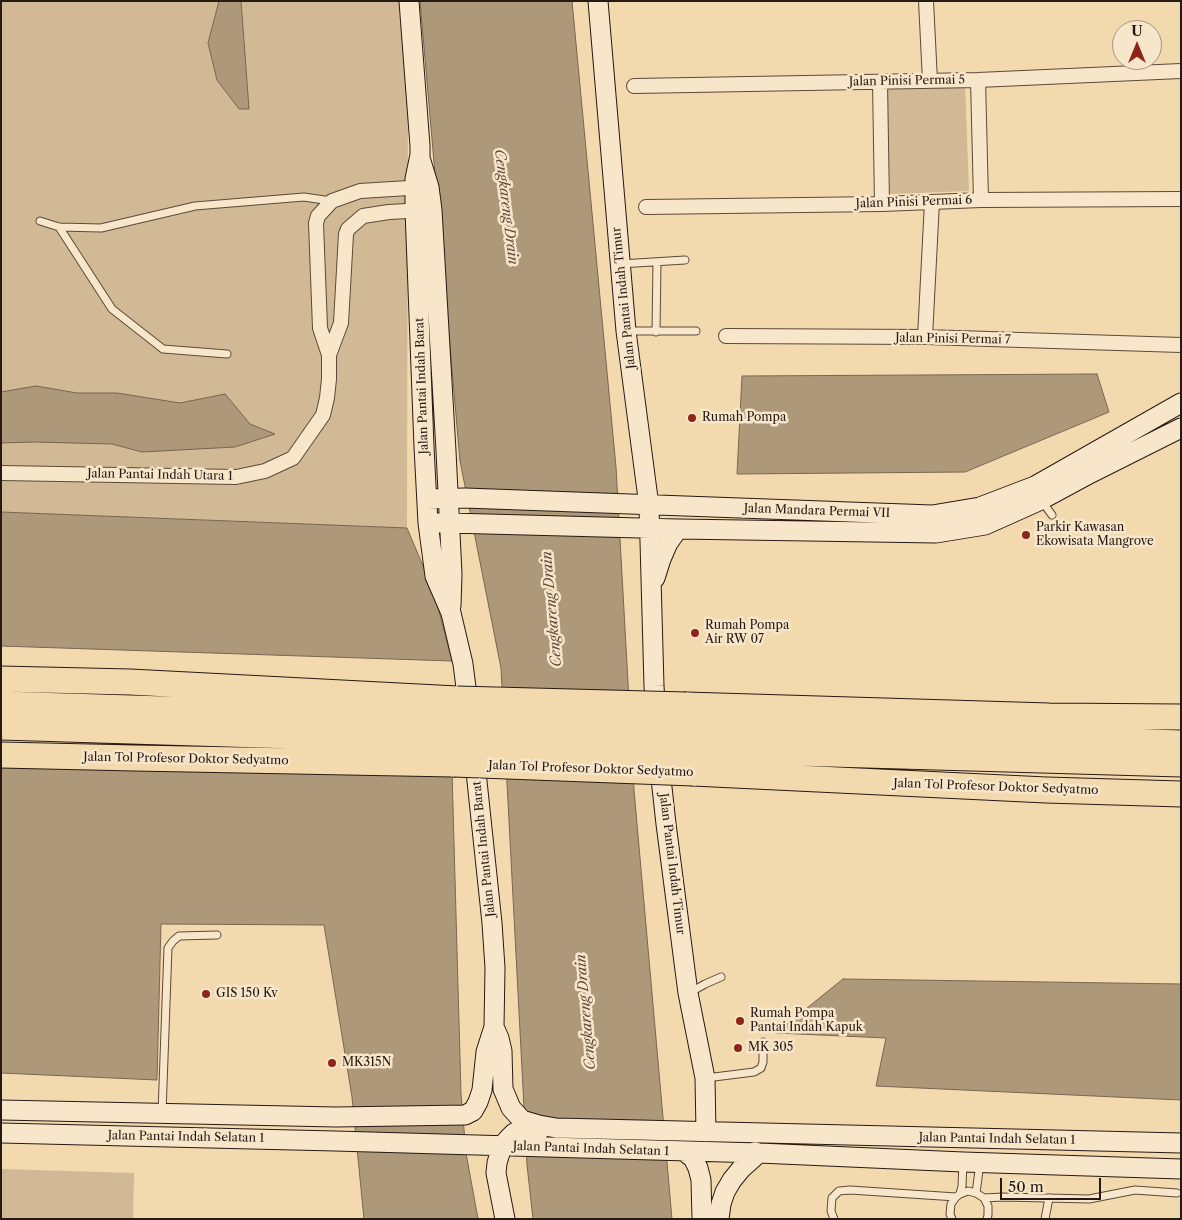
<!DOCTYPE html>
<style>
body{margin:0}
#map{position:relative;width:1182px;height:1220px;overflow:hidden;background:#f3d9ae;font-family:"Libre Caslon Text",serif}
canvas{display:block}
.frame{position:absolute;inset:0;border:2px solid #271a14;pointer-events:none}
.north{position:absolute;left:1112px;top:20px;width:50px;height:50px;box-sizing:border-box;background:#f7e6ca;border:1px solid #a49481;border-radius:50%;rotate:0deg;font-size:14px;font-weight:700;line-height:20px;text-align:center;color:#271a14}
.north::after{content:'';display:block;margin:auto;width:18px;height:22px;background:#8f2418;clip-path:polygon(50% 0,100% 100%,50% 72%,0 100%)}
.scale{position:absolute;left:1000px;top:1178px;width:101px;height:22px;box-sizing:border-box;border:2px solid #271a14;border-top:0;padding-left:6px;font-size:15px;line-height:18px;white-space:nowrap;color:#271a14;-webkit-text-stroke:4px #f7e6ca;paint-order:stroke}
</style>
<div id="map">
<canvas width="1182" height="1220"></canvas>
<div class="frame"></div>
<div class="north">U</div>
<div class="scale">50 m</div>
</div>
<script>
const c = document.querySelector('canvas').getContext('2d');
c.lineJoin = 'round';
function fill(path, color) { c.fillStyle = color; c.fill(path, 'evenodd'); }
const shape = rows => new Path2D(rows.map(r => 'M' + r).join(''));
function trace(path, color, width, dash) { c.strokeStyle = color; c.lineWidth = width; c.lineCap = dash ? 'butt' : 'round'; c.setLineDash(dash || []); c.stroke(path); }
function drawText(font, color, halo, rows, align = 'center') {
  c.font = font + ' "Libre Caslon Text",serif'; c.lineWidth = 5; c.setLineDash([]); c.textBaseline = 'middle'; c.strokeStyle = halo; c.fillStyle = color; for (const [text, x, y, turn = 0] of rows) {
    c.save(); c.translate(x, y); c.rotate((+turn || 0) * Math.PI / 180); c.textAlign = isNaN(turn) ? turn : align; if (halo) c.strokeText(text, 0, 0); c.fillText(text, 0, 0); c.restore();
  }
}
fill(shape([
 [1,1,401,1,408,70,407,528,1,512],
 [965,84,969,191,890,194,886,87],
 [1,1169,134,1173,133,1219,1,1219]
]), '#d0b994');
const water = shape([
 [219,1,241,1,249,109,239,109,217,80,208,43,219,1],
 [420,1,572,1,616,467,634,790,672,1219,533,1219,527,1165,501,668,460,461,420,1],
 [1097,374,1109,412,965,472,737,474,742,376,1097,374],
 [36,386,77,393,117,393,180,403,225,394,250,424,275,434,235,447,142,452,112,444,34,442,1,443,1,392,36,386],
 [1,512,407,528,434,592,452,661,1,646,1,512],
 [1,758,452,771,461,1094,466,1153,478,1219,364,1219,352,1097,324,925,161,924,157,1080,1,1073,1,758],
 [843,979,1181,984,1181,1100,876,1086,886,1038,776,1033,843,979]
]);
fill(water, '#ae987a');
trace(water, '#786651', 1);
const lane = shape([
 [40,221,59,227,101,228,195,206,304,197,331,201],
 [59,227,112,309,163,349,227,354],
 [620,264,685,260],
 [626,331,696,331],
 [656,332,657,262],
 [1041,500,1052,515],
 [689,993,705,984,721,977],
 [706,1078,754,1072,761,1068,763,1062,763,1042],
 [162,1113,168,948,173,941,179,936,217,935],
 [976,1193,980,1163],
 [960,1194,962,1186,963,1162],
 [984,1198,1003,1197,1089,1199,1135,1190,1177,1193],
 [834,1219,831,1211,832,1198,839,1191,850,1190,956,1197],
 [952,1219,950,1214,951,1204,956,1197,960,1194,968,1191,976,1193,984,1198,988,1206,988,1215,987,1219],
 [1045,1219,1049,1198]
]);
const street = shape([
 [926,1,930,81],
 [978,80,981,200],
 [880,82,882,204],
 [634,86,978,80,1181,71],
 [646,207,882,204,981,200,1181,199],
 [726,336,925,337,1181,345],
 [925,337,932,202],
 [329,355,341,323,346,234,348,229,363,216,389,212,425,210],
 [1,473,236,477,265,471,293,458,323,415,327,398,329,379,329,355,320,328,316,223,318,216,332,201,360,191,425,187]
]);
const secondary = shape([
 [409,1,420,146,420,155,415,179,415,210,424,447,428,523,435,576,451,613,463,664,469,711],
 [598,1,626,331,649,506,654,686,656,717],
 [420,158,429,187,432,210,446,451,452,574,451,606],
 [427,499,465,498,932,515,980,507,1035,486,1181,403],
 [428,523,449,523,678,529,936,533,985,525,1041,500,1091,473,1181,428],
 [655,578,661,559,668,543,678,529],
 [659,760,666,824,688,993,705,1078,706,1132],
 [494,1027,499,1038,502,1051,503,1089,511,1108,522,1120,539,1125,556,1128,1181,1143],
 [1,1110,336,1117,465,1115,473,1111,478,1102,482,1090,486,1052,494,1027,495,968,492,923,474,753],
 [1,1133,335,1141,759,1153,963,1162,1181,1169],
 [685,1152,693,1158,698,1168,701,1180,702,1219],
 [505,1219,496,1173,497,1163,502,1146,508,1139,514,1133,522,1130,540,1130],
 [719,1219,721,1204,725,1192,732,1180,741,1169,759,1153,755,1152]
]);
const highway = shape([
 [1,679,130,682,457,699],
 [1,704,456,718],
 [686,705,1049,716,1181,717],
 [1,727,455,741],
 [688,727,1181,743],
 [691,750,1181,764],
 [1,755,135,758,454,764],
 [693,773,1046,790,1181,794]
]);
trace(lane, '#5a4a3a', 9);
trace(street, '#5a4a3a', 16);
trace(secondary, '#271a14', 21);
trace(highway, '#271a14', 27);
trace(lane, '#f7e6ca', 7);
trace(street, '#f7e6ca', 14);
trace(secondary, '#f7e6ca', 19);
trace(highway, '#f3d9ae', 25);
const highwayBridge = shape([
 [457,699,686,705],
 [456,718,688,727],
 [455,741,691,750],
 [454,764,693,773]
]);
trace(highwayBridge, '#271a14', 27, []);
trace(highwayBridge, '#f3d9ae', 25);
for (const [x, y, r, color] of [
 [692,418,5,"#8f2418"],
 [1026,535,5,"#8f2418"],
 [695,633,5,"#8f2418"],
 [206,994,5,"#8f2418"],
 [740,1021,5,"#8f2418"],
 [738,1048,5,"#8f2418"],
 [332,1063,5,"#8f2418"]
]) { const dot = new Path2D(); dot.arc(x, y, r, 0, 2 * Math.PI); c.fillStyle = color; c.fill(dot); trace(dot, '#f7e6ca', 2); }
drawText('12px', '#271a14', '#f7e6ca', [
 ["Jalan Pinisi Permai 5",907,81,-1],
 ["Jalan Pinisi Permai 6",914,202,-2],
 ["Jalan Pantai Indah Timur",624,298,-96],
 ["Jalan Pinisi Permai 7",953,339,1],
 ["Jalan Pantai Indah Barat",422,386,-92],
 ["Jalan Pantai Indah Utara 1",160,475,1],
 ["Jalan Mandara Permai VII",817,511,2],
 ["Jalan Tol Profesor Doktor Sedyatmo",186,759,1],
 ["Jalan Tol Profesor Doktor Sedyatmo",591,769,2],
 ["Jalan Tol Profesor Doktor Sedyatmo",996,787,2],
 ["Jalan Pantai Indah Barat",484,849,-96],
 ["Jalan Pantai Indah Timur",672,864,83],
 ["Jalan Pantai Indah Selatan 1",186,1137,1],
 ["Jalan Pantai Indah Selatan 1",997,1139,1],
 ["Jalan Pantai Indah Selatan 1",591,1149,2]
]);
drawText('12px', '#271a14', '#f7e6ca', [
 ["Rumah Pompa",702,418],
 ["Parkir Kawasan",1036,528],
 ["Ekowisata Mangrove",1036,542],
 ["Rumah Pompa",705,626],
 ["Air RW 07",705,640],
 ["GIS 150 Kv",216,994],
 ["Rumah Pompa",750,1014],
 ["Pantai Indah Kapuk",750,1028],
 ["MK 305",748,1048],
 ["MK315N",342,1063]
], 'left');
drawText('italic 14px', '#5d4c3d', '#f7e6ca', [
 ["Cengkareng Drain",506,207,83],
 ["Cengkareng Drain",552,609,-95],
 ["Cengkareng Drain",586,1012,-95]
]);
</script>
